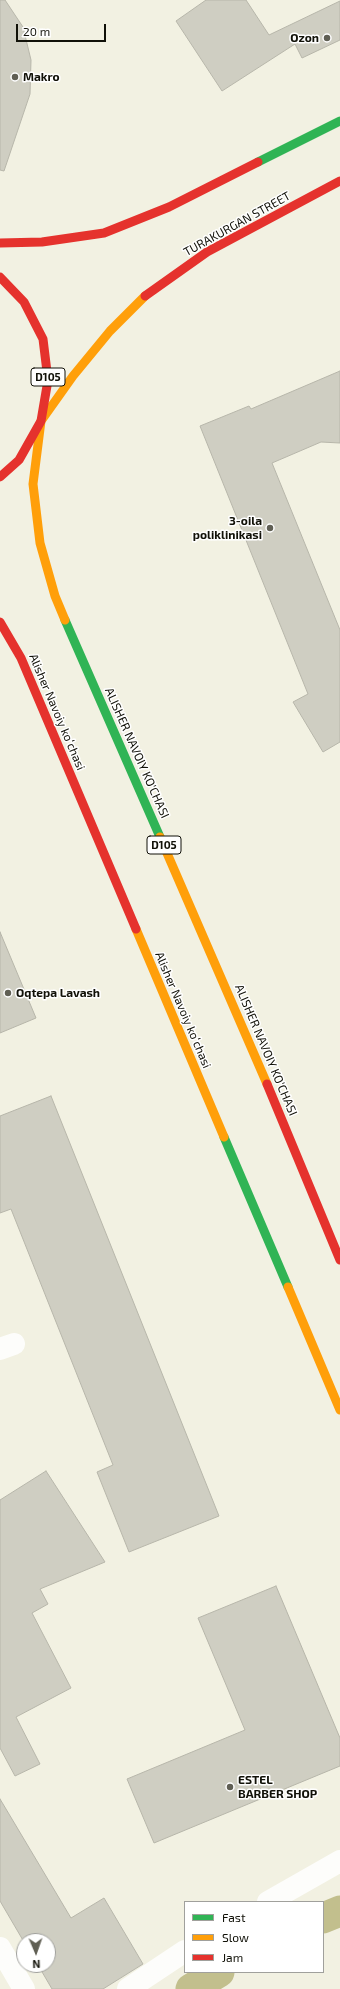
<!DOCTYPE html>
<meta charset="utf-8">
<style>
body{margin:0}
#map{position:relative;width:340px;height:1989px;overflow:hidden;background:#f2f1e2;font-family:"Exo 2",sans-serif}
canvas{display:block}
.legend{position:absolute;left:184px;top:1901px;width:140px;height:72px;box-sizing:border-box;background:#fff;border:1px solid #a0a09c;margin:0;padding:5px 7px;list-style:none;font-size:12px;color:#111108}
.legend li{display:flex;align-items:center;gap:8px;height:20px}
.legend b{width:20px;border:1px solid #a0a09c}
.north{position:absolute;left:16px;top:1933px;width:40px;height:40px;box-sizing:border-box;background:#fff;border:1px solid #a0a09c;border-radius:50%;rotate:178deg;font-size:11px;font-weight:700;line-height:16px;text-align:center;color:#111108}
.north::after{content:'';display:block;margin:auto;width:14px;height:18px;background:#605f54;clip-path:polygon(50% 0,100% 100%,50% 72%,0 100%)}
.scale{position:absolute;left:16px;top:24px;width:90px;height:18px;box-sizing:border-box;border:2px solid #111108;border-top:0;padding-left:5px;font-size:12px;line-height:14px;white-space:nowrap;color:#111108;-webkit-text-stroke:3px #fff;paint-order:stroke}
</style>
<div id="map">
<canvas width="340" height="1989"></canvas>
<ul class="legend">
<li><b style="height:5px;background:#30b455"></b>Fast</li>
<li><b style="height:5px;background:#ff9f0a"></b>Slow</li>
<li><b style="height:5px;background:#e5322d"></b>Jam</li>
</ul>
<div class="north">N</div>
<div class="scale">20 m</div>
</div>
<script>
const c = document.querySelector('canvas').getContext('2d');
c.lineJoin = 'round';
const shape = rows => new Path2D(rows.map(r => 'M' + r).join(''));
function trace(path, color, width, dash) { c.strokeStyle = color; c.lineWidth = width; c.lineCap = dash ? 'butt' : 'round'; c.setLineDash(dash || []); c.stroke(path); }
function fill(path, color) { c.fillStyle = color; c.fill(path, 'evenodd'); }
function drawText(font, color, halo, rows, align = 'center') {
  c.font = font + ' "Exo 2",sans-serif'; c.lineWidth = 3; c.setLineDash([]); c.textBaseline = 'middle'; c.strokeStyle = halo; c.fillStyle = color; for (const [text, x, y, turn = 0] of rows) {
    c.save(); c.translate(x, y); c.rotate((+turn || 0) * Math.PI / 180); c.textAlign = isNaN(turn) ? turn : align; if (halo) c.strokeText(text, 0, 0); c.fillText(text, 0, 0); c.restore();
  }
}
trace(shape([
 [323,1918,340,1911],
 [191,1989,219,1972]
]), '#c2bf8d', 31);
const building = shape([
 [0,0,5,0,23,27,31,60,30,94,4,171,0,170,0,0],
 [206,0,246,0,269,35,340,1,340,40,302,58,295,44,222,91,176,21,206,0],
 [340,371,340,443,321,442,272,463,340,630,340,742,323,752,293,702,308,694,200,426,249,406,251,409,340,371],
 [0,932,36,1018,0,1033,0,932],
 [51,1096,219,1516,129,1552,97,1472,113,1465,11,1209,0,1213,0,1116,51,1096],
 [46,1471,105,1562,40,1589,48,1604,32,1613,71,1688,16,1717,40,1764,15,1776,0,1748,0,1500,46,1471],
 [276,1586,340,1738,340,1766,154,1843,127,1779,245,1730,198,1618,276,1586],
 [0,1799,71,1918,104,1898,143,1964,103,1989,52,1989,38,1965,48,1965,48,1941,24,1942,0,1901,0,1799]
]);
fill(building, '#cfcec2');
trace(building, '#b7b6aa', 1);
trace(shape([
 [0,1349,14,1344],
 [268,1902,340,1861],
 [0,1948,24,1989],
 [128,1989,185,1951]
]), '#fdfdfb', 22);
trace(shape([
 [258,162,340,121],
 [65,620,160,837],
 [224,1137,288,1287]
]), '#30b455', 9);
trace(shape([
 [41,421,73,376,110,331,145,296],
 [41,421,33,484,40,543,55,596,65,620],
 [160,837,267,1084],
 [136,929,224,1137],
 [288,1287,340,1410]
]), '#ff9f0a', 9);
trace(shape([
 [0,243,42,242,104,233,169,207,258,162],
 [0,277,24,302,43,339,48,380,41,421,19,460,0,477],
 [145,296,207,252,340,181],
 [0,622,21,658,136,929],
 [267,1084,340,1260]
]), '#e5322d', 9);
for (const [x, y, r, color] of [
 [327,38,4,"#605f54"],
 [15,77,4,"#605f54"],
 [270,528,4,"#605f54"],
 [8,993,4,"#605f54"],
 [230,1787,4,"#605f54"]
]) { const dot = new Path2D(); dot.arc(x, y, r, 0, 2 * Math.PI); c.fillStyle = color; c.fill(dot); trace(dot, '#fff', 1.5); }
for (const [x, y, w] of [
 [48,377,34],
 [164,845,34]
]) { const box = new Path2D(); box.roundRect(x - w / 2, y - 9, w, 18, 3); c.fillStyle = '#fff'; c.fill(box); trace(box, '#111108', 1); }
drawText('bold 11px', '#111108', null, [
 ["D105",48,377],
 ["D105",164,845]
]);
drawText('bold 12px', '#111108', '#fff', [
 ["Ozon",319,38,"right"],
 ["Makro",23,77],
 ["3-oila",262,521,"right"],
 ["poliklinikasi",262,535,"right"],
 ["Oqtepa Lavash",16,993],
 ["ESTEL",238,1780],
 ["BARBER SHOP",238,1794]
], 'left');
drawText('12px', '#111108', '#fff', [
 ["TURAKURGAN STREET",237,224,-29],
 ["Alisher Navoiy koʻchasi",57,712,67],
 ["ALISHER NAVOIY KO'CHASI",137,753,66],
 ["Alisher Navoiy koʻchasi",183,1010,67],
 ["ALISHER NAVOIY KO'CHASI",266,1050,67]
]);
</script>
